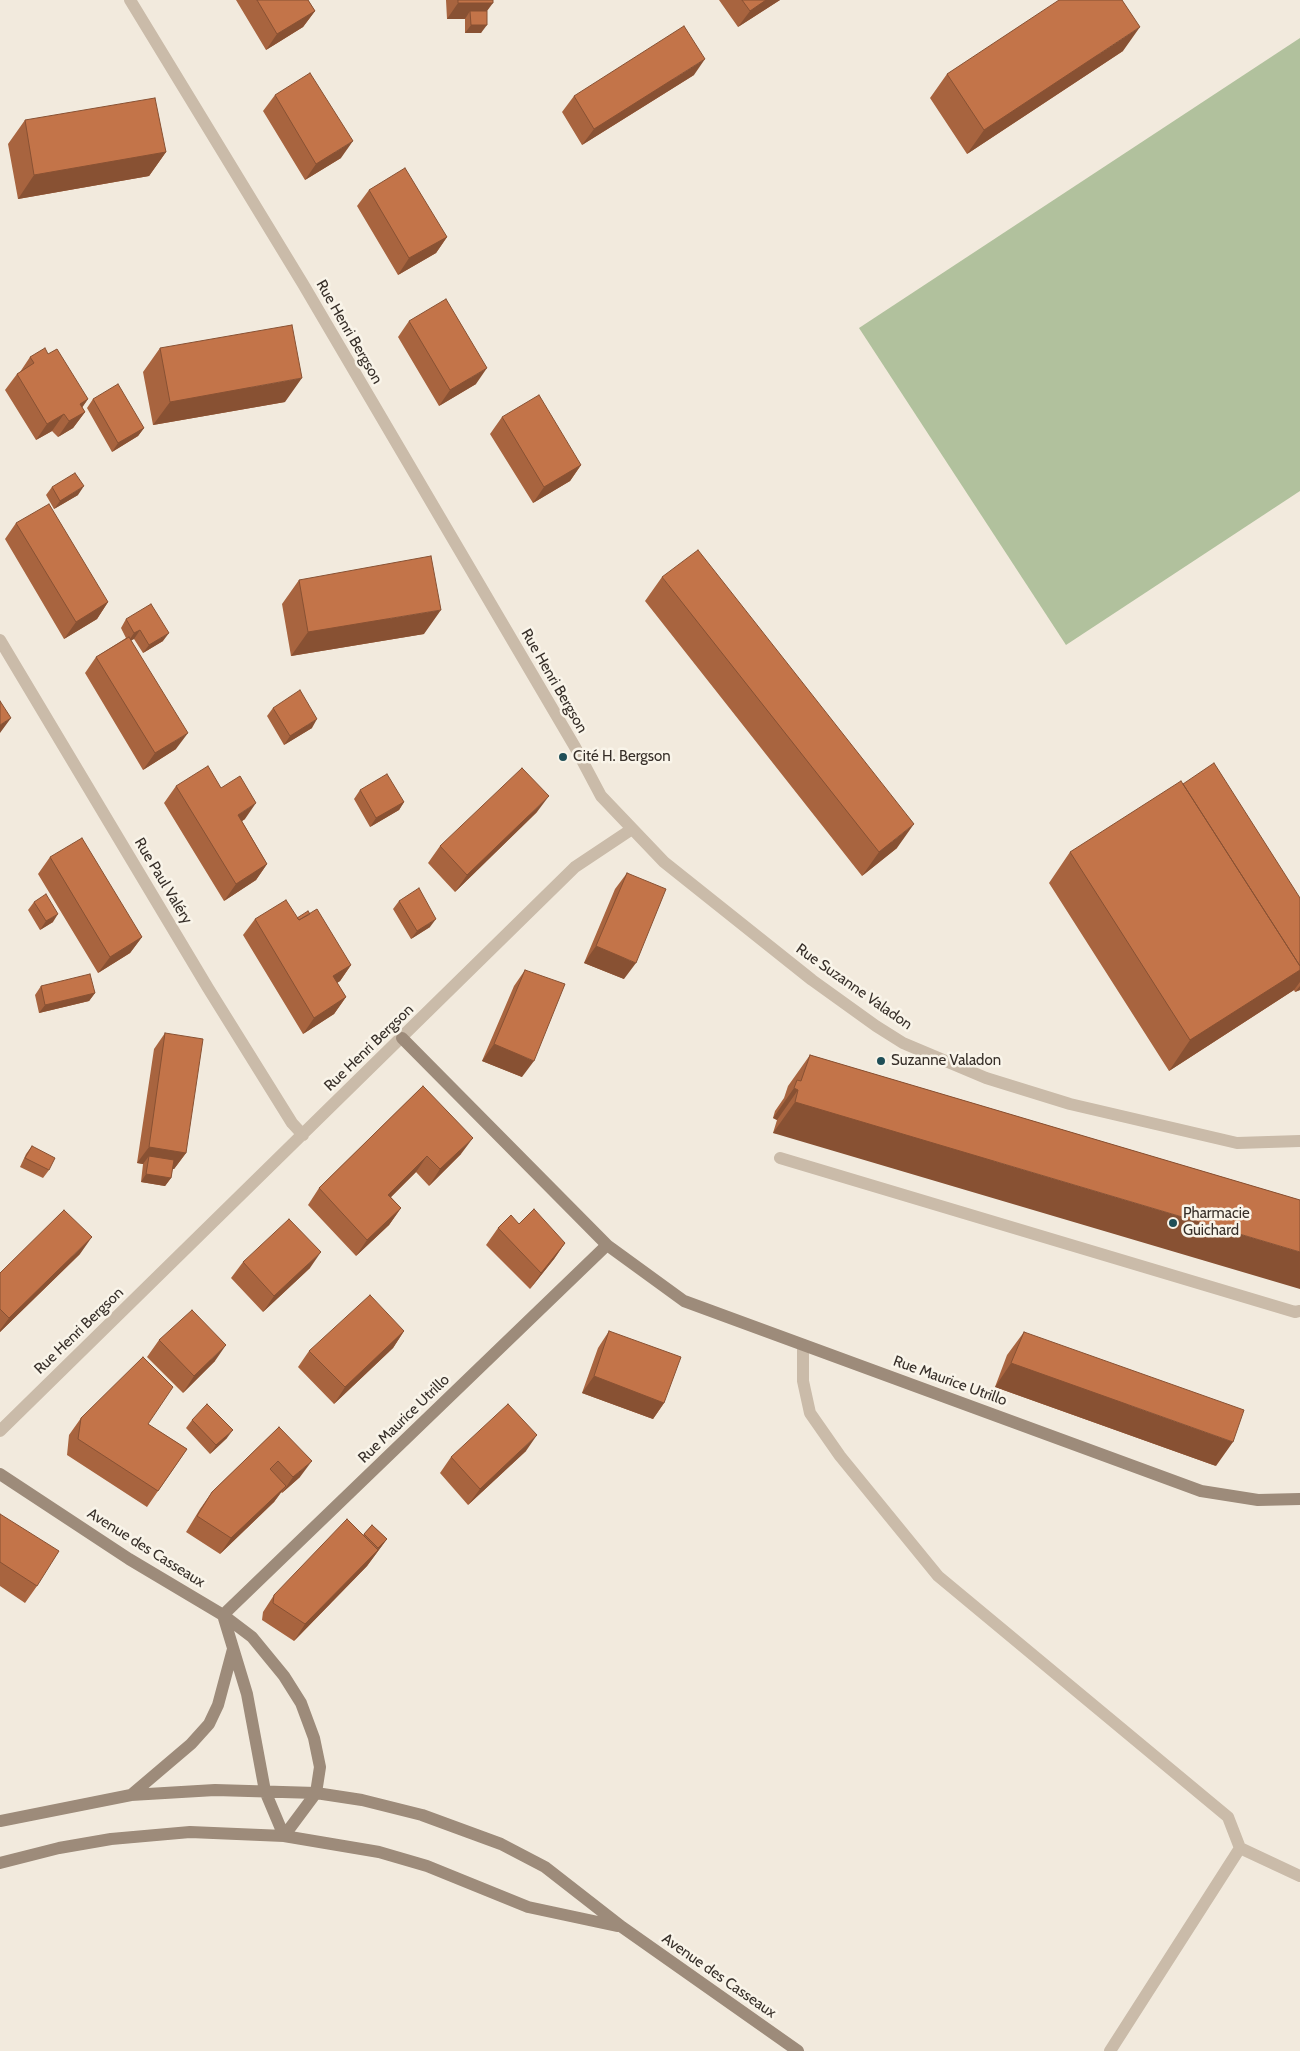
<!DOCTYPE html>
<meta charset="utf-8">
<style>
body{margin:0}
canvas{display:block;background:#f2eadd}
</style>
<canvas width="1300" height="2051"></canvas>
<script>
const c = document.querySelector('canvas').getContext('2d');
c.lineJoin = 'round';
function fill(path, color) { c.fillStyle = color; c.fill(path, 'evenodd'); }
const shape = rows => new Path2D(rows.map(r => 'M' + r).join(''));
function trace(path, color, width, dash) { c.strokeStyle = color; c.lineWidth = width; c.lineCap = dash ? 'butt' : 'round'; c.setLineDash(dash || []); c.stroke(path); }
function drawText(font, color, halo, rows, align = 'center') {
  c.font = font + ' Cabin,sans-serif'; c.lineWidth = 5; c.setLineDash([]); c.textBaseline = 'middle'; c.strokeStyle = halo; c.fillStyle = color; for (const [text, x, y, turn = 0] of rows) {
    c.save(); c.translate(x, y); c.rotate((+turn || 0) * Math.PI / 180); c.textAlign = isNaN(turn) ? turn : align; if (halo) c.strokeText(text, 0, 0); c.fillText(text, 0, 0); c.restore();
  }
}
fill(shape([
 [1300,38,1300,491,1066,645,859,328]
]), '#b1c19d');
trace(shape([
 [780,1158,1295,1312,1300,1311]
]), '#cabba9', 12);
trace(shape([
 [130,0,303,284,575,747,601,796,664,862,812,980,876,1026,903,1043,986,1078,1070,1104,1237,1143,1300,1141],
 [0,640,208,988,292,1123,303,1135],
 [803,1345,803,1381,810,1413,840,1456,938,1576,1228,1817,1240,1848,1300,1876],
 [0,1431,575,867,632,829],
 [1110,2051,1240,1848]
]), '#cabba9', 12);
trace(shape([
 [402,1038,607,1245,684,1301,1201,1491,1258,1500,1300,1499],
 [0,1474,129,1559,223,1615,252,1637,284,1676,301,1703,314,1738,320,1767,316,1793,284,1836],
 [223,1615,607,1245],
 [223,1615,247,1694,265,1791,284,1836],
 [131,1795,191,1744,209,1724,218,1705,233,1649],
 [0,1821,131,1795,215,1790,316,1793,362,1800,422,1815,501,1844,545,1867,622,1927,798,2051],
 [0,1863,59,1848,111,1839,190,1832,284,1836,379,1852,427,1866,528,1907,617,1926]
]), '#9d8b7a', 12);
fill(shape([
 [236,0,308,0,315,11,303,27,266,50],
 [446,0,493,0,487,11,481,33,465,33,465,19,447,19],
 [719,0,780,0,738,27],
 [1123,51,967,154,930,98,947,74],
 [694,75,582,145,562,112,574,96],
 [275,95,341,158,305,180,263,111],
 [25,120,166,152,149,176,18,199,8,144],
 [369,190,447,237,436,253,398,275,357,206],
 [409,321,476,384,439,406,398,337],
 [160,348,285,402,153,425,143,372],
 [48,354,88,399,82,407,85,412,73,428,58,437,52,431,36,440,5,390,17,374,20,372,30,357],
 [93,399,144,428,138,436,112,452,87,408],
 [502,417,581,465,570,481,533,503,490,434],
 [52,487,78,495,54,509,46,495],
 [16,523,108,602,97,619,64,639,5,539],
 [662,577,897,848,862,876,645,601],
 [299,580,424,634,291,656,282,604],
 [126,619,163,641,143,653,134,639,131,640,176,749,143,770,85,673,96,657,126,638,121,628],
 [273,708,312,728,284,745,267,716],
 [176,786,221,788,245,819,242,821,267,864,256,880,224,901,164,803],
 [360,790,404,802,399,810,370,827,354,799],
 [537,812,455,892,428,863,440,846],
 [1070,852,1300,898,1300,990,1295,992,1294,990,1169,1071,1049,883],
 [50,857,142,937,130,953,98,973,38,874],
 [627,873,624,979,584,963,615,889],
 [399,901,430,927,411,939,393,909],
 [34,902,53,922,40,930,28,910],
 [297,918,351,965,340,981,337,983,346,997,334,1014,303,1034,243,935,255,919],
 [525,970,522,1077,482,1061,514,986],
 [41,986,95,993,89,1001,39,1013,35,995],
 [165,1033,186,1153,174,1169,172,1169,171,1178,165,1186,141,1182,143,1164,137,1163,154,1049],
 [810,1055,1300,1200,773,1133,777,1120,773,1118,775,1111,784,1098,788,1086],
 [423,1086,461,1154,429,1186,416,1172,391,1197,401,1208,389,1225,356,1256,308,1205,319,1188],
 [32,1146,49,1170,43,1178,20,1167,26,1154],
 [519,1224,565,1243,554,1259,530,1289,486,1245,498,1228],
 [80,1254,0,1332,0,1273],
 [243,1262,310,1268,263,1312,231,1278],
 [404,1331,393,1348,334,1404,298,1367,309,1351],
 [609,1331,664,1403,653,1419,582,1393,598,1348],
 [1024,1332,1216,1466,995,1387,1007,1355],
 [159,1340,215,1361,183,1393,147,1357],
 [81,1418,148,1424,187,1449,147,1507,67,1455,69,1435],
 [192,1420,227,1438,210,1454,186,1428],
 [279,1427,300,1477,282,1493,281,1492,274,1502,220,1554,186,1532,200,1509,212,1492],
 [526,1451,468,1505,440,1473,451,1457],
 [0,1514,37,1586,25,1603,0,1586],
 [372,1525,387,1539,367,1566,294,1641,262,1620,263,1612,274,1595,363,1535]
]), '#a8643f');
fill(shape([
 [766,0,780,0,738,27,750,11],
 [458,3,493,3,481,19,470,11,465,19,447,19],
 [315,11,303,27,266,50,277,34],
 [471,25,487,25,481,33,465,33],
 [1140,27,1123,51,967,154,984,130],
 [705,59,694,75,582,145,594,129],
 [353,141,341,158,305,180,316,164],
 [166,152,149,176,18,199,34,175],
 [447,237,436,253,398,275,409,258],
 [487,368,476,384,439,406,450,390],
 [302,378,285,402,153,425,170,402],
 [88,399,77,415,80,404],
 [85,412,73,428,58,437,69,421],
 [64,414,52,431,36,440,47,424],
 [144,428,138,436,112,452,118,443],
 [581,465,570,481,533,503,544,487],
 [84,486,78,495,54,509,60,501],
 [108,602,97,619,64,639,76,622],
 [441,610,424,634,291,656,308,632],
 [140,630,134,639,128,642,134,633],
 [169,633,163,641,143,653,149,645],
 [11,718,0,733,0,725],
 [317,719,312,728,284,745,290,736],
 [188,733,176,749,143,770,155,753],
 [549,796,537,812,455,892,467,875],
 [404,802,399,810,370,827,376,818],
 [256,803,245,819,226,832,238,815],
 [914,824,897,848,862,876,879,852],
 [267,864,256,880,224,901,236,884],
 [58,914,53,922,40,930,46,921],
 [436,919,430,927,411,939,417,931],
 [142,937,130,953,98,973,110,957],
 [596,946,636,963,624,979,584,963],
 [351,965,340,981,321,993,333,976],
 [1300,970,1300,982,1294,990,1169,1071,1190,1040],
 [1300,986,1300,990,1295,992],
 [95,993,89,1001,39,1013,45,1005],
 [346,997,334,1014,303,1034,314,1018],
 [494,1044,534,1061,522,1077,482,1061],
 [794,1088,798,1090,777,1120,773,1118],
 [795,1102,1300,1252,1300,1289,773,1133],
 [473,1138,461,1154,429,1186,440,1169],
 [149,1147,186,1153,174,1169,148,1165,149,1156,143,1164,137,1163],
 [427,1156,416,1172,377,1211,388,1195],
 [146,1174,171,1178,165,1186,141,1182],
 [401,1208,389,1225,356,1256,367,1240],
 [92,1237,80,1254,0,1332,0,1330,9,1318],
 [565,1243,554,1259,530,1289,541,1273],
 [321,1252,310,1268,263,1312,274,1296],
 [404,1331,393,1348,334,1404,345,1387],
 [226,1345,215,1361,183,1393,194,1376],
 [1011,1363,1233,1442,1216,1466,995,1387],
 [594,1376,664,1403,653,1419,582,1393],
 [233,1430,227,1438,210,1454,216,1445],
 [537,1435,526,1451,468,1505,480,1489],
 [312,1461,300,1477,282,1493,293,1477],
 [286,1486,274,1502,220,1554,231,1538],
 [387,1539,367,1566,294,1641,305,1624,373,1555,378,1548]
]), '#885133');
const building = shape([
 [257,0,308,0,315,11,277,34,257,0],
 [458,0,493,0,493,3,458,3,458,0],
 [742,0,766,0,750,11,742,0],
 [1059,0,1122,0,1140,27,984,130,947,74,1059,0],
 [470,11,487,11,487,25,471,25,470,11],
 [684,26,705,59,594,129,574,96,684,26],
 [310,73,353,141,316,164,275,95,310,73],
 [155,98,166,152,34,175,25,120,155,98],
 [405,168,447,237,409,258,369,190,405,168],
 [446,299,487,368,450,390,409,321,446,299],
 [292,325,302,378,170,402,160,348,292,325],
 [45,348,48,354,57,349,88,399,80,404,85,412,69,421,64,414,47,424,17,374,34,363,30,357,45,348],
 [118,384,144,428,118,443,93,399,118,384],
 [539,395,581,465,544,487,502,417,539,395],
 [75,473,84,486,60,501,52,487,75,473],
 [49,504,108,602,76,622,16,523,49,504],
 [698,550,914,824,879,852,662,577,698,550],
 [431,556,441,610,308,632,299,580,431,556],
 [151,604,169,633,149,645,140,630,134,633,126,619,151,604],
 [129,637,188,733,155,753,96,657,129,637],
 [300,690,317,719,290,736,273,708,300,690],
 [0,701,11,718,0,725,0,701],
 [1214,763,1300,898,1300,966,1183,784,1214,763],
 [208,766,221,788,240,776,256,803,238,815,267,864,236,884,176,786,208,766],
 [522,768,549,796,467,875,440,846,522,768],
 [387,774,404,802,376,818,360,790,387,774],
 [1181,781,1300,966,1300,970,1190,1040,1070,852,1181,781],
 [82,838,142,937,110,957,50,857,82,838],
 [627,873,666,889,636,963,596,946,627,873],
 [419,888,436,919,417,931,399,901,419,888],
 [46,894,58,914,46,921,34,902,46,894],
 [286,900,299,920,317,909,351,965,333,976,346,997,314,1018,255,919,286,900],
 [308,911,310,914,299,920,297,918,308,911],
 [525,970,565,984,534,1061,494,1044,525,970],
 [90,974,95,993,45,1005,41,986,90,974],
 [165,1033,203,1039,186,1153,149,1147,165,1033],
 [810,1055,1300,1200,1300,1252,795,1102,798,1090,794,1088,797,1080,801,1081,810,1055],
 [423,1086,473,1138,440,1169,427,1156,388,1195,401,1208,367,1240,319,1188,423,1086],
 [32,1146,55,1158,49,1170,25,1158,32,1146],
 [149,1156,174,1160,171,1178,146,1174,149,1156],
 [534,1209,565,1243,541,1273,498,1228,511,1215,519,1224,534,1209],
 [64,1210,92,1237,9,1318,0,1309,0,1273,64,1210],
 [289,1219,321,1252,274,1296,243,1262,289,1219],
 [370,1295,404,1331,345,1387,309,1351,370,1295],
 [192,1310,226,1345,194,1376,159,1340,192,1310],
 [609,1331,681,1357,664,1403,594,1376,609,1331],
 [1024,1332,1244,1410,1233,1442,1011,1363,1024,1332],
 [143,1357,173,1387,148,1424,187,1449,158,1491,78,1439,81,1418,143,1357],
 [207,1404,233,1430,216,1445,192,1420,207,1404],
 [508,1404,537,1435,480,1489,451,1457,508,1404],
 [279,1427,312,1461,293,1477,278,1461,270,1469,286,1486,231,1538,197,1516,212,1492,279,1427],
 [0,1514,59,1551,37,1586,0,1562,0,1514],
 [347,1519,378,1550,305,1624,273,1603,274,1595,347,1519],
 [372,1525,387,1539,378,1548,364,1534,372,1525]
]);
fill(building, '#c37449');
trace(building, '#885133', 1);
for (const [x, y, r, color] of [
 [563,757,5,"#1f4e57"],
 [881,1061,5,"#1f4e57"],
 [1173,1223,5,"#1f4e57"]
]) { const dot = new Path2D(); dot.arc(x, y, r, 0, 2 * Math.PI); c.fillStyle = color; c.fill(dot); trace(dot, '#f9f4e9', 2); }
drawText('15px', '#372f29', '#f9f4e9', [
 ["Rue Henri Bergson",349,332,60],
 ["Rue Henri Bergson",554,681,60],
 ["Rue Paul Valéry",163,881,59],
 ["Rue Suzanne Valadon",854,987,35],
 ["Rue Henri Bergson",369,1048,-44],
 ["Rue Henri Bergson",79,1331,-44],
 ["Rue Maurice Utrillo",950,1381,20],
 ["Rue Maurice Utrillo",404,1419,-44],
 ["Avenue des Casseaux",146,1548,32],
 ["Avenue des Casseaux",719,1976,35]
]);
drawText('15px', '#372f29', '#f9f4e9', [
 ["Cité H. Bergson",573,757],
 ["Suzanne Valadon",891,1061],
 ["Pharmacie",1183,1214],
 ["Guichard",1183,1231]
], 'left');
</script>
